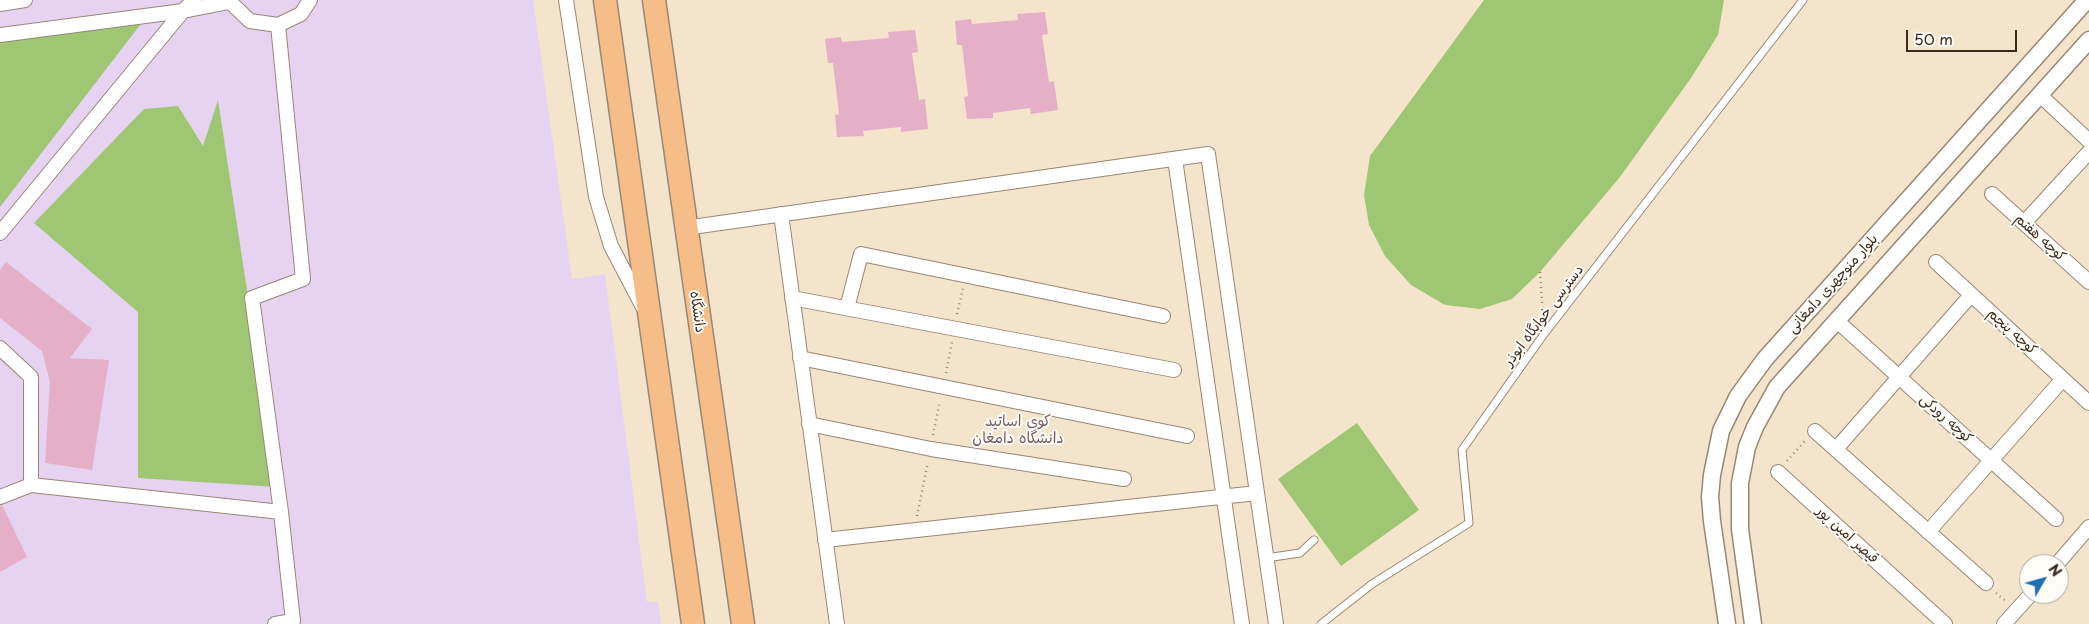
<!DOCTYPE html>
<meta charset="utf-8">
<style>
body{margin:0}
#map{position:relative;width:2089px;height:624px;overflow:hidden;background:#f4e4cb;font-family:"Playpen Sans",sans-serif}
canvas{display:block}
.north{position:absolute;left:2019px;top:554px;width:50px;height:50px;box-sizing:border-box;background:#fdfcf7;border:1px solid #afa8a0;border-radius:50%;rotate:52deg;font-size:14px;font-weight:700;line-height:20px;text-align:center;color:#3b2a1e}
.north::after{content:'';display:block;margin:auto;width:18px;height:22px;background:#1f6fb2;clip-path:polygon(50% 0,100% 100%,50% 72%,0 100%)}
.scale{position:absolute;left:1906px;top:30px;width:111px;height:22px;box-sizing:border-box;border:2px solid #3b2a1e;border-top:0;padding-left:6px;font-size:15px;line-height:18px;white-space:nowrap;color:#3b2a1e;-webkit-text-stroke:4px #fdfcf7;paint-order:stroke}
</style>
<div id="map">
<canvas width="2089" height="624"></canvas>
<div class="north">N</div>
<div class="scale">50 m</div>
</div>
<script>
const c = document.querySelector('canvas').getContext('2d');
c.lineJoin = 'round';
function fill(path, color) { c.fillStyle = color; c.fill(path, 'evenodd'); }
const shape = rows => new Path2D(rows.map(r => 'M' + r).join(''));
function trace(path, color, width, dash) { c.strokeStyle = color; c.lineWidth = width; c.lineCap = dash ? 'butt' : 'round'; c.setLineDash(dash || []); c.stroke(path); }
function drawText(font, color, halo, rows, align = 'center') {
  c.font = font + ' "Playpen Sans","Playpen Sans Arabic",sans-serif'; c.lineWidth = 4; c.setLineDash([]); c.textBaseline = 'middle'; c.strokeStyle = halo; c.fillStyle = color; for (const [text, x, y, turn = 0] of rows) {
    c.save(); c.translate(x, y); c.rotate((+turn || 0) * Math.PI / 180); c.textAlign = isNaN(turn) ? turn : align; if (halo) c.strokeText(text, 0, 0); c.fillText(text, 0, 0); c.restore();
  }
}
fill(shape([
 [0,0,533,0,572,279,605,274,647,602,658,602,661,624,0,624]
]), '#e5d3f1');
fill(shape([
 [1484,0,1724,0,1718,35,1691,78,1620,177,1540,272,1512,299,1480,309,1445,305,1411,285,1385,256,1369,225,1364,195,1370,156],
 [147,16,0,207,0,35],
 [218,100,277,487,138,478,138,312,34,223,144,109,178,106,203,146],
 [1357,423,1419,510,1341,566,1278,479]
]), '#9fc773');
fill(shape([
 [1045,12,1048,34,1042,35,1049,82,1054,81,1058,110,1031,114,1030,108,993,113,993,118,967,119,964,97,968,96,962,45,957,45,955,21,971,19,972,24,1018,20,1017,14],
 [915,30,918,52,912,53,919,100,925,99,928,129,901,132,901,127,863,131,864,136,837,137,835,115,839,114,833,63,828,63,825,39,841,37,842,42,889,38,888,32],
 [6,262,92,329,70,358,109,360,92,470,45,463,50,382,42,351,0,318,0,270],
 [2,505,27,557,0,572,0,506]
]), '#e6afc8');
const service = shape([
 [1266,558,1300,553,1314,540],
 [1321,624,1372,584,1469,523,1462,450,1544,334,1803,0]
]);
const minor = shape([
 [228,0,250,21,278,25,301,14,310,0],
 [566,0,596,197,611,246,643,307],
 [0,4,25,0],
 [0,35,183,11,229,2],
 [2040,95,2089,141],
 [1175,159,1242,624],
 [1992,194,2089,282],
 [781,214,837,624],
 [2024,223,2089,152],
 [685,228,1208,154,1276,624],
 [0,233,183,11,194,0],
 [1936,262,2089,403],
 [792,298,1174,370],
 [847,308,861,254,1163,316],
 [1836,320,2056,519],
 [0,348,31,377,31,485,0,497],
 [800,358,1187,436],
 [809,424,931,449,1124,479],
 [1815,431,1986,583],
 [1836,449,1971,295],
 [1778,472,1945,624],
 [31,485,281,512,252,298,303,279,278,25],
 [1928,532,2063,379],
 [825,540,1257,493],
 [2057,564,2089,527],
 [275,624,293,621,281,512],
 [2004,624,2031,594]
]);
const tertiary = shape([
 [1727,624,1712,521,1710,497,1712,475,1721,431,1738,396,1765,359,2087,0],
 [1753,624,1740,529,1740,483,1747,447,1755,427,1777,387,2089,40]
]);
const trunk = shape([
 [605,0,693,624],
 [654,0,743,624]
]);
trace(service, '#988774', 9);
trace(minor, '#988774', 16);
trace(tertiary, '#988774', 19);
trace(trunk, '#988774', 25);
trace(shape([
 [1540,272,1543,317],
 [957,314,963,288],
 [946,373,952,342],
 [933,435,940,401],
 [1787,461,1805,441],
 [917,516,928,462],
 [1996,593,2007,602]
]), '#988774', 2.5, [1, 4]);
trace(service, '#fff', 7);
trace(minor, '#fff', 14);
trace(tertiary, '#fff', 16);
trace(trunk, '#f7bd88', 22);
drawText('14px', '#3b2a1e', '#fdfcf7', [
 ["کوچه هفتم",2040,238,42],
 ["بلوار منوچهری دامغانی",1833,284,-48],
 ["دانشگاه",697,312,82],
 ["دسترسی خوابگاه ابوذر",1544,316,-53],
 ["کوچه پنچم",2012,332,42],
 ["کوچه رودکی",1946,419,42],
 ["قیصر امین پور",1847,535,42]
]);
drawText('15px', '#77595a', '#fdfcf7', [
 ["کوی اساتید",1018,422],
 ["دانشگاه دامغان",1018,439]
]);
</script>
